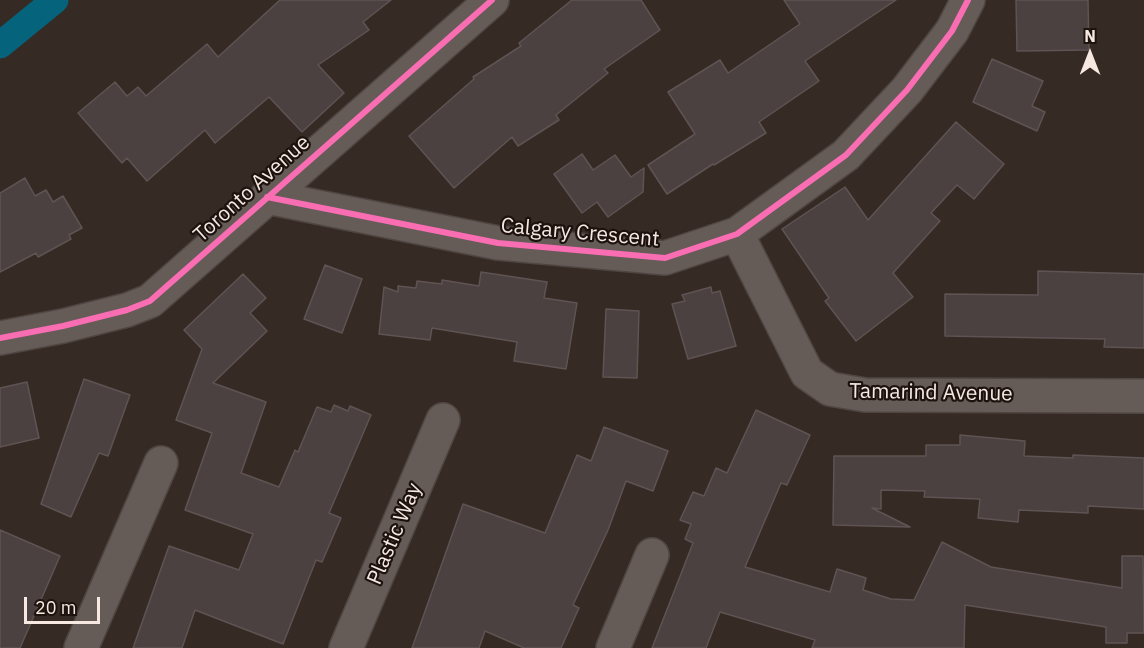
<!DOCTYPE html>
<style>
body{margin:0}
#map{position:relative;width:1144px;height:648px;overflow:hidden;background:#352a24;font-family:"IBM Plex Sans",sans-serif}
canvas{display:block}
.north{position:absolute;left:1060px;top:24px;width:60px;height:60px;-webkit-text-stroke:4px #1c130e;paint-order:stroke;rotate:0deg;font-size:16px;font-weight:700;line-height:24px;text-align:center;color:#f7e9e2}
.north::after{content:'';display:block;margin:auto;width:21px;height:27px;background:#f7e9e2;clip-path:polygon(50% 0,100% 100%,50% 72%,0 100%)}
.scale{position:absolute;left:24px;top:597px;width:76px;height:27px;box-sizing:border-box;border:3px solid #f7e9e2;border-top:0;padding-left:8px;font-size:18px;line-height:21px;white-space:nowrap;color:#f7e9e2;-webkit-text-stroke:4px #1c130e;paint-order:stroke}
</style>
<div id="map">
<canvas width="1144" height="648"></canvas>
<div class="north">N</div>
<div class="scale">20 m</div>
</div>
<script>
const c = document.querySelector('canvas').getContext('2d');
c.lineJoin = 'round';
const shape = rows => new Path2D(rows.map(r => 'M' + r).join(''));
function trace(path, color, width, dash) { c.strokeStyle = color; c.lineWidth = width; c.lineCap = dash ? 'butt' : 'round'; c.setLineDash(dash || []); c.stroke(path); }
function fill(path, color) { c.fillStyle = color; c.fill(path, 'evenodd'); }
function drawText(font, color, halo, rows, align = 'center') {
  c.font = font + ' "IBM Plex Sans",sans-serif'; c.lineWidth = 4.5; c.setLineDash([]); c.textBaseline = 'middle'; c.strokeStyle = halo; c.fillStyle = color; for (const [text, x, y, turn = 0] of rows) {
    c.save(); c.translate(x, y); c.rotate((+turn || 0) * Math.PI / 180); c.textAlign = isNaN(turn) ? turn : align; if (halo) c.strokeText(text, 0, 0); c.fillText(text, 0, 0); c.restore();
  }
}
trace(shape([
 [0,45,55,0]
]), '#05647b', 27);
const building = shape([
 [280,0,391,0,363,22,369,30,318,65,344,93,302,132,269,97,215,143,205,130,147,181,127,158,122,163,78,113,115,82,127,96,138,87,146,96,207,44,218,57,280,0],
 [572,0,641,0,660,30,604,69,608,73,556,115,559,120,518,146,512,137,454,188,409,136,474,79,473,77,521,46,519,43,572,0],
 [784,0,896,0,805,61,819,81,759,122,766,133,714,165,713,164,667,194,648,165,695,134,668,92,720,60,728,73,800,24,784,0],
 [1016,0,1088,0,1089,50,1017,51,1016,0],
 [992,59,1043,81,1032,106,1045,112,1037,131,973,102,992,59],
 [956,122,1004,164,974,199,957,185,931,213,940,221,893,273,913,297,856,341,825,301,829,298,782,229,845,187,868,220,956,122],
 [582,154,593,170,615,155,631,177,644,168,643,192,608,217,597,202,582,213,554,174,582,154],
 [25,178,35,196,46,190,53,202,63,196,82,228,69,235,71,239,38,257,36,253,0,272,0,193,25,178],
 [325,265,362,279,342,333,304,319,325,265],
 [1038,271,1144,274,1144,348,1104,347,1105,339,945,336,945,294,1038,295,1038,271],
 [481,272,547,282,544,298,577,303,566,369,514,361,517,342,432,328,430,340,379,334,384,287,398,292,398,286,416,288,417,281,442,284,442,280,479,286,481,272],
 [243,274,266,298,250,313,267,331,213,383,266,402,241,473,279,487,295,450,298,452,317,407,331,412,334,405,348,411,350,406,371,415,329,513,341,518,322,562,316,560,283,644,195,610,182,648,133,648,169,546,239,570,253,534,185,510,212,433,176,420,202,349,184,330,243,274],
 [711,287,712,293,720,291,736,346,688,359,672,304,685,301,682,295,711,287],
 [606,309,639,311,637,378,603,377,606,309],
 [84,379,130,395,108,456,99,453,71,517,41,504,84,379],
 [27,382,39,438,0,447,0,388,27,382],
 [756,410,810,435,787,485,781,483,745,567,830,592,837,569,866,578,863,590,891,599,914,600,942,542,991,567,1122,588,1122,556,1143,556,1144,633,1127,633,1127,643,1106,643,1106,627,965,605,964,648,812,648,815,640,720,612,706,648,652,648,693,543,685,539,691,524,680,520,693,492,704,496,716,468,727,473,756,410],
 [604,427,668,451,653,491,626,481,608,530,573,605,579,608,561,648,524,648,485,631,479,648,412,648,463,504,545,533,577,455,591,461,604,427],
 [960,435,1025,441,1024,456,1073,458,1073,455,1144,458,1144,509,1088,506,1088,513,1019,510,1018,522,978,518,980,499,924,497,925,491,881,490,881,509,872,508,910,527,833,525,834,456,926,456,926,445,960,445,960,435],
 [0,530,60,556,20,648,0,648,0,530]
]);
fill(building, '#4b4140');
trace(building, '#5f5453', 1.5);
const minor = shape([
 [267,197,498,243,665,258,737,234,846,155,907,90,952,31,968,0],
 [737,234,807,373,830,389,865,395,1144,396],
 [0,338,63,326,127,310,150,301,492,0],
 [81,648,161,463],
 [346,648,443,420],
 [613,648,652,555]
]);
trace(minor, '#504641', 36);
trace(minor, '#655b57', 33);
trace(shape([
 [267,197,498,243,665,258,737,234,846,155,907,90,952,31,968,0],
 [0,338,63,326,127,310,150,301,492,0]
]), '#f96db3', 6);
drawText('21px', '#f7e9e2', '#1c130e', [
 ["Toronto Avenue",252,189,-42],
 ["Calgary Crescent",580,233,5],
 ["Tamarind Avenue",931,393,1],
 ["Plastic Way",395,534,-67]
]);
</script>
